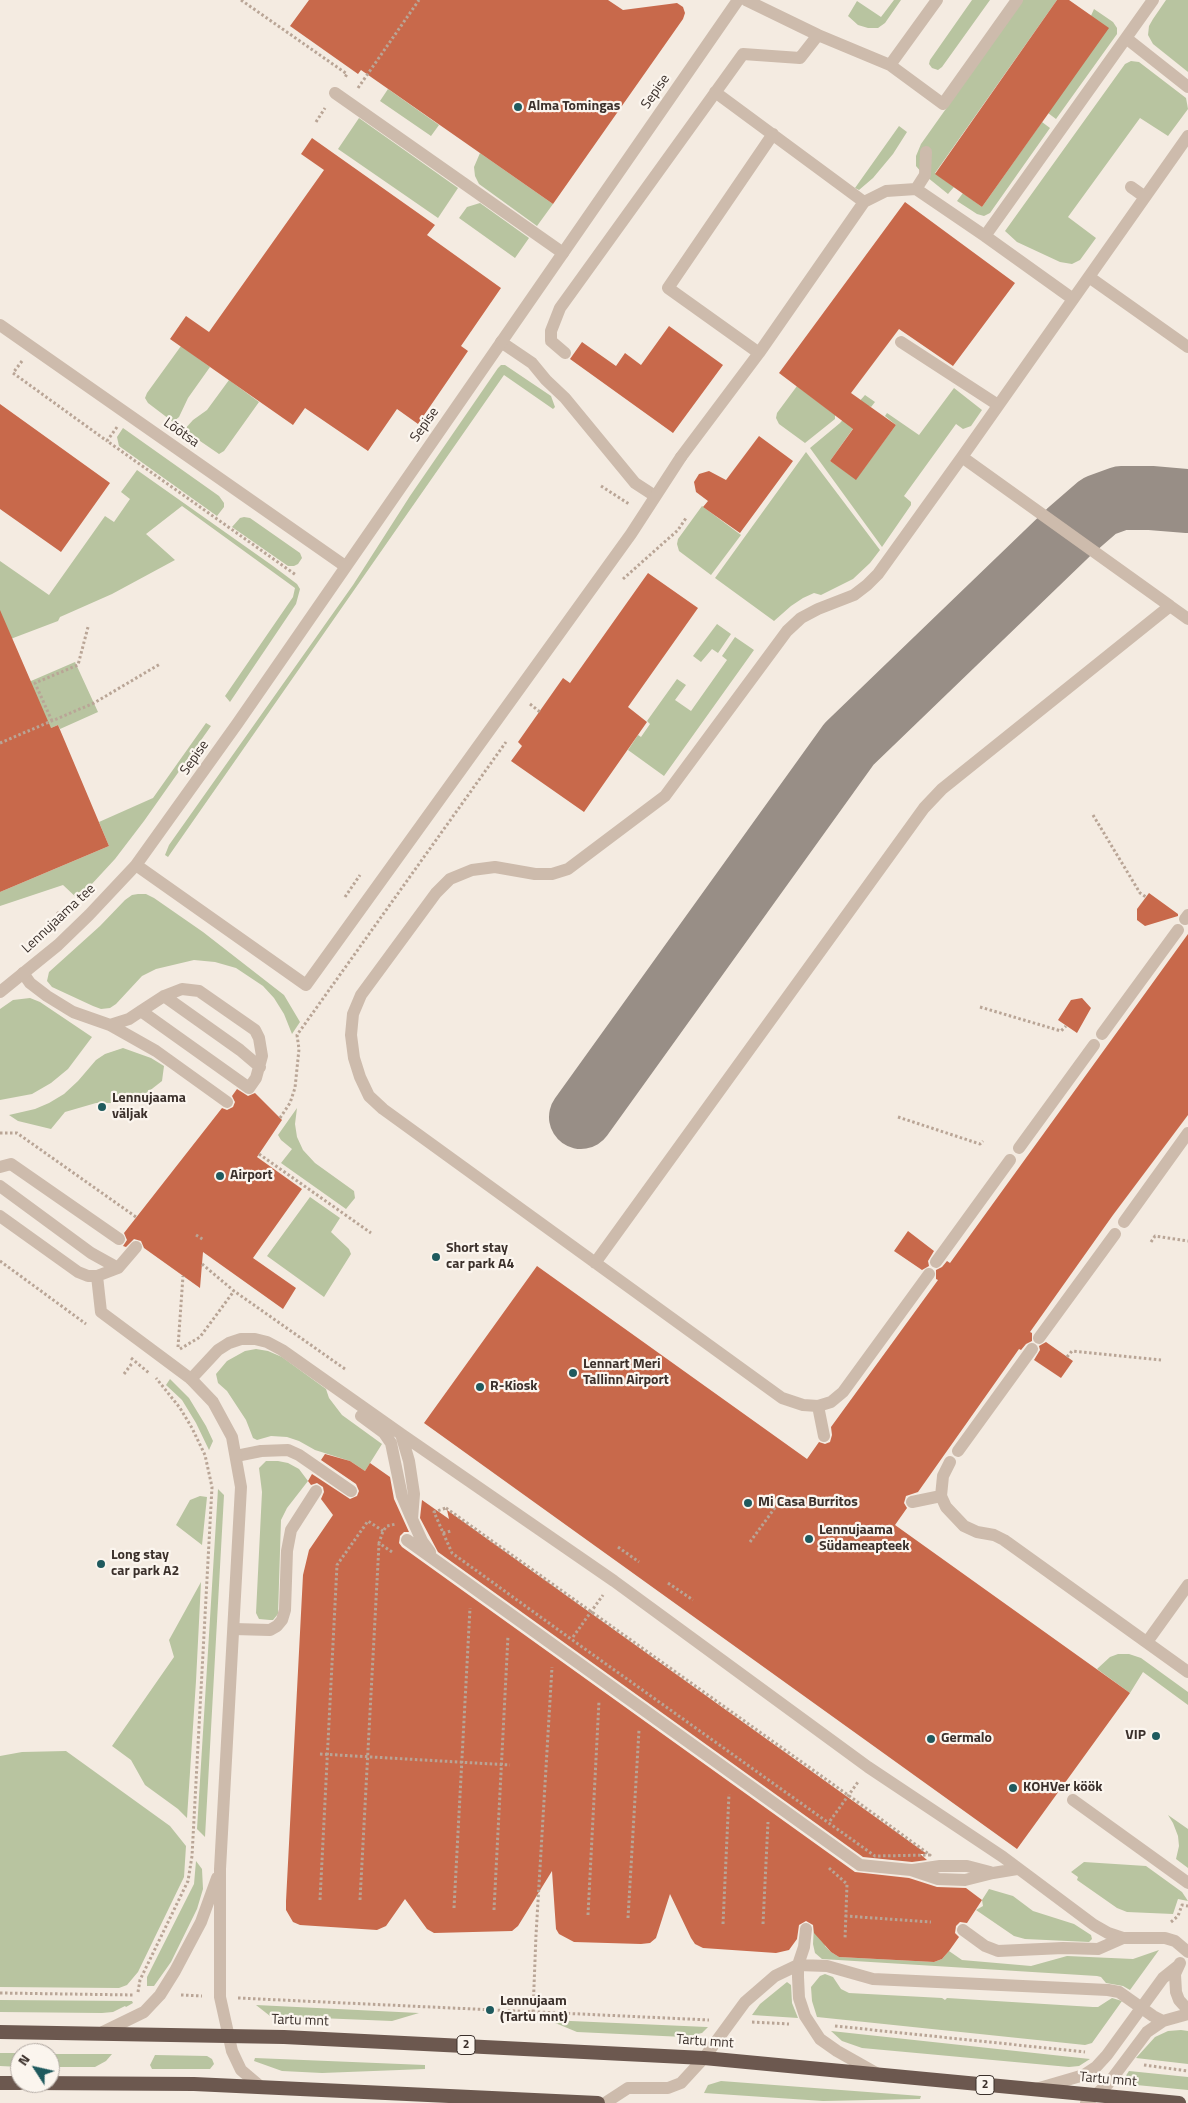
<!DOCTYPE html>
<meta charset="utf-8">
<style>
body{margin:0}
#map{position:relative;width:1188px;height:2103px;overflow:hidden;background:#f4ebe1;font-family:"Titillium Web",sans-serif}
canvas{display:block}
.north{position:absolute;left:10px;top:2043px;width:50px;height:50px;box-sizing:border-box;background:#fbf5ee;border:1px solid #aea6a0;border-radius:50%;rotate:305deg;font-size:14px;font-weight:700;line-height:20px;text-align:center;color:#3b302b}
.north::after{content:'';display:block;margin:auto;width:18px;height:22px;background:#1f5a5e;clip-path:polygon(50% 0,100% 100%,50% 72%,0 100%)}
</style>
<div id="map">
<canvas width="1188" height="2103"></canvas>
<div class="north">N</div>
</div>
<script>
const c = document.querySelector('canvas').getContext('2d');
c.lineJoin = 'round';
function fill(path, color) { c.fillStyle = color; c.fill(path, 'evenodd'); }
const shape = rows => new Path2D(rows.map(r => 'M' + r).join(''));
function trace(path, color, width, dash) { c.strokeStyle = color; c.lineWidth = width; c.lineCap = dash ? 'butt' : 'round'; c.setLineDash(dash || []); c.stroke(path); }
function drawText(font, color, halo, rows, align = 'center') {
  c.font = font + ' "Titillium Web",sans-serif'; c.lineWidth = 4.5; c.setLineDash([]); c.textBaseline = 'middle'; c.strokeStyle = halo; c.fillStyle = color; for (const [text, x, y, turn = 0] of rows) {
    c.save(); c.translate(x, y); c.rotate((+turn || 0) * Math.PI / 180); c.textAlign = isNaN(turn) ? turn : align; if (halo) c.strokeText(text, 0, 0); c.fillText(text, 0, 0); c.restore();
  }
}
fill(shape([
 [894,0,901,0,885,23,878,28,868,28,858,25,848,16,857,1,881,17],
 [972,0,990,0,942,67,938,70,932,68,929,64,930,60],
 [1023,0,1057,0,935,173,954,187,948,194,922,173,916,166,916,156,921,144],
 [1166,0,1188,0,1188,72,1153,44,1148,35,1149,26,1153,19],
 [1094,9,1113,22,1117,28,1117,34,1056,119,1048,113],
 [1131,61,1139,62,1186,98,1188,109,1168,136,1140,118,1068,217,1096,238,1080,260,1072,264,1060,262,1017,242,1005,231,1125,64],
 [388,89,439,125,431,136,380,101],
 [359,118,458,188,438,218,338,149],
 [1042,122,1050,128,990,213,984,216,977,214,957,201,963,193,982,207],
 [899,126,907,132,893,154,873,178,859,190,855,188],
 [480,153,553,204,537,226,479,184,475,176,474,167],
 [480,203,529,238,515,258,459,218,467,207],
 [181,346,210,367,188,398,179,417,173,422,148,403,145,398,147,393],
 [501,365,505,365,551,396,555,407,553,409,504,375,168,857,165,855,169,845,353,585,410,496,498,368],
 [229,380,259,402,224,451,219,454,184,430,193,420,207,410],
 [797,386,835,415,835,419,805,443,779,424,776,418,777,413],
 [954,388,982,410,971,426,963,429,956,424,904,496,911,502,911,505,882,547,810,448,840,423,865,395,875,402,871,407,869,406,830,461,856,479,896,425,885,416,887,413,919,435],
 [123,428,219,496,224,503,224,507,217,516,119,446,117,437],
 [806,452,880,550,870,563,853,579,821,595,814,593,803,598,791,606,774,621,715,578],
 [137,470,273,566,297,584,300,589,296,604,230,702,225,696,293,597,295,588,182,506,146,534,175,560,112,594,60,617,58,621,0,643,0,561,49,595,105,516,114,522,130,499,121,492],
 [702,506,741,535,711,575,679,551,677,544,678,539],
 [244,517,250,518,300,553,302,558,298,564,294,566,288,566,232,527,240,518],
 [717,624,731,634,718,653,712,649,701,662,693,656],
 [735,637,754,650,664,776,628,750,638,735,641,737,650,724,647,721,677,679,686,685,675,700,691,711,727,660,722,656],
 [75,662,98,712,60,729,58,725,0,750,31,681],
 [206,723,211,726,144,821,115,859,78,899,63,885,0,906,0,892,109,846,99,822,153,798],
 [138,894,146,894,154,898,203,932,284,995,300,1022,292,1034,284,1014,274,998,263,986,236,968,215,962,194,960,156,969,142,976,116,1004,110,1008,101,1009,93,1006,52,987,47,981,49,972,100,926,125,900,132,895],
 [30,998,40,1002,92,1037,68,1069,51,1083,32,1094,0,1100,0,1009,13,1000],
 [123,1048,151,1058,164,1066,162,1081,134,1103,96,1103,65,1112,51,1129,18,1121,9,1115,35,1109,49,1103,64,1094,78,1081,96,1060,105,1054],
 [297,1108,295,1124,297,1137,303,1150,315,1163,354,1191,355,1198,346,1209,281,1163,292,1149,281,1140,278,1135],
 [310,1197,340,1218,331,1232,349,1249,351,1254,324,1297,267,1256],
 [256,1349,268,1351,282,1357,326,1389,329,1398,342,1415,382,1444,365,1471,350,1461,315,1450,299,1441,287,1437,271,1436,257,1440,253,1438,246,1420,227,1391,218,1383,216,1374,227,1361,245,1351],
 [170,1379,189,1398,206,1426,213,1441,209,1450,196,1423,182,1400,166,1385],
 [266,1461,278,1461,288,1463,299,1469,308,1481,287,1508,281,1520,278,1614,273,1620,270,1620,259,1619,256,1613,262,1492,259,1468],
 [218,1489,224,1495,205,1837,197,1829],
 [200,1496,207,1497,202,1545,176,1525,190,1500],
 [201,1582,196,1681,187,1818,178,1809,145,1785,131,1760,112,1746,174,1657,169,1640],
 [1118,1654,1129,1654,1141,1658,1188,1692,1188,1705,1143,1672,1130,1693,1097,1669,1110,1657],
 [66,1751,170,1826,186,1846,184,1877,138,1972,127,1985,119,1988,0,1987,0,1756,22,1752],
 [1168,1815,1188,1829,1188,1868,1176,1859,1179,1846,1178,1836,1173,1823],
 [196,1861,202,1869,203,1889,197,1909,171,1962,154,1986,147,1986,147,1977,194,1884],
 [1084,1862,1146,1866,1182,1892,1188,1901,1178,1899,1173,1914,1127,1912,1117,1908,1077,1880,1078,1877,1071,1872],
 [816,1886,825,1946,831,1952,839,1957,934,1962,942,1959,949,1951,962,1960,1031,1966,1067,1956,1133,1959,1159,1950,1130,1990,1123,1986,1106,1983,1101,1977,1097,1976,822,1959,815,1953,813,1944],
 [989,1889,1013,1896,1033,1911,1074,1924,1091,1935,1092,1939,1089,1942,1025,1939,1014,1936,976,1910,983,1906,982,1900],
 [825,1974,833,1977,841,1989,849,1993,942,1998,945,2000,947,1998,1093,2007,1098,2007,1112,1998,1122,2001,1092,2043,1085,2045,817,2017,812,2001,811,1987,820,1976],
 [787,1982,791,1985,792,2003,798,2018,752,2015,760,2004],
 [0,2000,132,2001,133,2003,126,2007,125,2006,113,2012,102,2013,0,2012],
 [256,2005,419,2013,392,2021,270,2016],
 [548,2020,707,2027,708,2027,702,2033,684,2037,577,2032],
 [1181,2030,1188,2031,1188,2064,1136,2058,1155,2037,1168,2031],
 [831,2031,1090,2059,1079,2066,1069,2067,862,2048,842,2041],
 [0,2053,20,2053,20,2067,0,2066],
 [50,2054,112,2054,106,2061,95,2067,50,2067],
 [155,2055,207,2056,212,2059,214,2064,210,2069,152,2069,150,2065],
 [255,2058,425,2065,425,2069,322,2073,282,2071,254,2061],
 [1129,2071,1188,2077,1188,2090,1126,2084,1123,2080],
 [721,2081,921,2096,920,2099,823,2101,704,2093,708,2085]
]), '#b8c4a0');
trace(shape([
 [581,1117,849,744,1069,532,1099,506,1121,498,1151,498,1188,501]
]), '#988e86', 64);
fill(shape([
 [309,0,608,0,623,10,677,3,683,7,685,13,683,19,553,204,361,70,358,74,290,26],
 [1057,0,1069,0,1109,28,982,207,935,174],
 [312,138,435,225,427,235,501,288,461,346,468,351,418,424,397,409,368,451,305,408,293,425,170,339,186,316,209,332,324,170,301,154],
 [905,202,1015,283,953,366,899,329,851,393,896,425,856,480,830,461,853,429,779,373],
 [669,326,723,365,673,433,570,359,582,342,616,366,625,353,641,365],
 [0,404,110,483,61,552,0,509],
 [759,436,793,461,740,533,703,507,708,501,696,492,694,482,699,474,709,471,726,480],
 [648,573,698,608,628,707,647,722,584,812,511,761,522,746,518,742,563,678,570,683],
 [0,610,51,728,58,725,109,846,0,892],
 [1149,893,1178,914,1178,916,1145,926,1137,920,1137,909],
 [1188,934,1188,1115,1113,1215,1030,1332,1032,1333,1032,1341,1026,1344,1021,1350,1019,1349,918,1492,906,1496,904,1503,907,1508,895,1525,1130,1693,1017,1849,424,1423,537,1266,807,1459,819,1442,825,1444,830,1442,832,1435,831,1427,938,1280,936,1279,936,1270,942,1267,947,1261,950,1263],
 [1082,998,1091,1008,1077,1033,1058,1020,1071,1000],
 [237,1089,248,1096,255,1093,282,1120,257,1157,302,1189,253,1258,296,1288,283,1309,203,1252,200,1288,144,1248,141,1241,134,1239,126,1247,123,1246,127,1240,124,1233,222,1108,227,1110,233,1107,235,1102,232,1096],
 [908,1231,934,1251,928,1261,929,1266,922,1270,894,1251],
 [1046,1342,1073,1361,1061,1378,1034,1360,1040,1350,1039,1346],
 [325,1454,350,1461,365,1471,370,1463,390,1477,394,1499,409,1532,404,1532,400,1536,399,1543,402,1547,855,1872,909,1878,937,1887,966,1888,982,1900,967,1923,960,1922,956,1926,955,1933,959,1937,949,1951,942,1959,934,1962,839,1957,831,1952,814,1933,813,1925,806,1921,799,1925,797,1939,789,1950,776,1953,703,1948,695,1944,691,1938,670,1894,656,1938,650,1943,641,1944,574,1942,559,1934,556,1929,552,1871,518,1926,512,1931,434,1933,427,1929,405,1899,386,1926,377,1930,300,1925,293,1922,286,1910,286,1901,303,1575,309,1550,333,1515,321,1499,324,1492,323,1487,317,1483,311,1485,308,1481,312,1474,350,1499,357,1496,359,1491,356,1484,321,1460],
 [422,1500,449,1519,447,1510,927,1854,920,1854,927,1860,912,1862,863,1857,438,1552,420,1518]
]), '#c8694b');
trace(shape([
 [241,0,347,74,344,79],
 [358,88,419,0],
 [316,122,325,108],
 [22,361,13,373,107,441],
 [117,427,107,441,296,575],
 [601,486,629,504],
 [623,579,678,530,686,518],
 [530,704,540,712],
 [52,721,35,683,78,665,88,627],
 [0,743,94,703,160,664],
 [1093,815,1140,893,1146,897],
 [345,897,360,875],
 [57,912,63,918],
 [980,1007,1061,1031,1066,1026],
 [898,1117,980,1144,983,1141],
 [280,1118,290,1103,295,1088,299,1049,297,1035,506,742],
 [0,1133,17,1133,136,1217],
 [259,1154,371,1233],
 [196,1235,204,1240],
 [1151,1242,1155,1236,1188,1241],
 [0,1261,86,1324],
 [202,1264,234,1291,345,1369],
 [178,1347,183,1276],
 [180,1349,200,1337,234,1291],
 [1067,1357,1072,1351,1161,1360],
 [131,1358,149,1373],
 [124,1374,133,1362],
 [446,1508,848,1795,930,1855,875,1856,571,1639,452,1553,434,1512,446,1508],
 [443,1533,451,1531],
 [750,1542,777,1505],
 [618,1547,639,1562],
 [392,1552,379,1543,383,1531,387,1526,396,1524],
 [668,1583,693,1600],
 [573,1637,603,1595],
 [320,1754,510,1765],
 [830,1821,858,1782],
 [829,1868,847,1884,845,1939],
 [320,1900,337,1565,368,1521,383,1531],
 [360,1900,379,1544],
 [454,1908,470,1608],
 [494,1910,508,1636],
 [588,1915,599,1701],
 [845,1916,931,1922],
 [628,1918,639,1730],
 [1171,1922,1178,1916,1182,1905,1188,1906],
 [723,1924,729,1794],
 [763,1924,768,1822],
 [138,1992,140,1980,188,1881,192,1856,212,1487,205,1455,192,1428,180,1408,156,1378],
 [0,1993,134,1995],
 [181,1995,202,1996],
 [238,1998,709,2020],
 [533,2012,536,1935,552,1667],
 [752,2022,789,2024],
 [835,2026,1085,2052],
 [1144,2065,1188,2071]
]), '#b9a596', 3, [2.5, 2.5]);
trace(shape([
 [746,0,818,35,890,65,943,104,1017,0],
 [1126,38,1153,0],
 [890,65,937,0],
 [715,92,864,202],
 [335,93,563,253],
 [1131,187,1145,197],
 [916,189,925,175,926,152],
 [985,236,1073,299],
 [1089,277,1188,347],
 [501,342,532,363,546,380,565,398,635,483,655,496],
 [901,342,998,405],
 [565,353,551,341,551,331,560,308,743,54,800,58,818,35],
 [759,353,668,288,773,134],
 [681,457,759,353,864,202,886,191,916,189,985,236,1126,38,1188,87],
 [962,457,1170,606],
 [1185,919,1188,915],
 [23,973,30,983,47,996,73,1012,110,1025,156,1051,227,1102],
 [164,996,240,1050,260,1067],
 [110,1025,129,1019,141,1011,164,996,182,989,199,991,255,1030,259,1038,262,1056,256,1078,249,1088,141,1011],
 [1102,1034,1178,930],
 [1019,1148,1094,1045],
 [0,1167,11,1164,119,1239],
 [0,1186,91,1253,118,1268],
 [0,1216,78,1272,88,1276,97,1276,118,1268,136,1247],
 [1124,1222,1188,1133],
 [936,1262,1010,1160],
 [595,1263,924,808,942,789,1170,606,1188,619],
 [929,1274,843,1392,831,1402,818,1406,803,1405,782,1398,383,1109,369,1096,360,1077,354,1058,351,1035,353,1014,361,995,436,893,450,879,472,870,495,867,535,874,552,874,568,869,665,796,787,631,801,618,818,609,854,595,867,585,878,574,962,457,1188,136],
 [97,1276,101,1312,191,1379,218,1350,229,1343,241,1339,255,1339,267,1342,282,1350,401,1434,409,1461,414,1494,412,1519,422,1541,430,1552],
 [1039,1338,1115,1234],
 [818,1406,824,1436],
 [361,1416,384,1433,391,1443,402,1496,411,1517],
 [401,1434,614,1581,868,1767,1003,1857,1094,1925,1108,1933,1123,1938,1165,1938,1175,1941,1188,1952],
 [958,1451,1032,1349],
 [236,1456,261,1451,288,1450,299,1455,351,1491],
 [950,1462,943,1476,941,1496,946,1507,964,1526,977,1532,994,1535,1004,1540,1188,1672],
 [912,1502,941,1496],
 [407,1540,860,1865,911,1870,938,1879,965,1880,993,1873,1017,1869],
 [234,1629,270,1630,277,1626,282,1620,285,1610,287,1551,291,1530,316,1491],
 [1147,1642,1188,1585],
 [1073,1800,1188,1883],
 [913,1870,940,1866,967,1866,990,1872],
 [806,1929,804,1947,798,1965,798,1977,799,1998,805,2016,820,2039,837,2051,876,2073],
 [963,1930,985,1946,998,1951,1063,1948,1098,1949,1123,1938],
 [1180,1963,1175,1974,1176,1992,1179,2000,1188,2010],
 [1036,2089,1084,2075,1096,2067,1107,2055,1163,1978,1178,1966],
 [605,2103,628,2088,668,2088,681,2083,704,2058,745,2002,775,1976,798,1965,827,1966,873,1979,1108,1990,1119,1992,1153,2016,1163,2021],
 [1086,2103,1108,2084,1147,2032,1163,2021,1188,2014]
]), '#cdbbac', 12);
trace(shape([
 [0,325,345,566],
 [136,865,306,985,631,534,681,457],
 [0,992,58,945,89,915,136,865,237,724,738,0],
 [191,1379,213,1402,232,1437,241,1487,220,1869,220,1997,232,2051,241,2070,261,2087],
 [103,2032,144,2012,160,1995,175,1971,201,1922,217,1878]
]), '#cdbbac', 12);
trace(shape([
 [0,2032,284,2037,704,2058,1179,2103],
 [0,2083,20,2083],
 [31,2083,194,2084,598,2103]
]), '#6c584f', 14);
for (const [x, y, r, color] of [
 [518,107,5,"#1f5a5e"],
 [102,1107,5,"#1f5a5e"],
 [220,1176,5,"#1f5a5e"],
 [436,1257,5,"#1f5a5e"],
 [573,1373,5,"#1f5a5e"],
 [480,1387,5,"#1f5a5e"],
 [748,1503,5,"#1f5a5e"],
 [809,1539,5,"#1f5a5e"],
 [101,1564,5,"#1f5a5e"],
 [1156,1736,5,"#1f5a5e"],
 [931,1739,5,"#1f5a5e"],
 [1013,1788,5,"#1f5a5e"],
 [490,2010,5,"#1f5a5e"]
]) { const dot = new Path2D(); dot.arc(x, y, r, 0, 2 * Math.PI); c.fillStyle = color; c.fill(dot); trace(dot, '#fbf5ee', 2); }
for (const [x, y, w] of [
 [466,2045,18],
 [985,2085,18]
]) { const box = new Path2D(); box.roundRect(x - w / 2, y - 9.5, w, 19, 4); c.fillStyle = '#fbf5ee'; c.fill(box); trace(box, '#3b302b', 1); }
drawText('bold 12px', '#3b302b', null, [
 ["2",466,2045],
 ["2",985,2085]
]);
drawText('14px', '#3b302b', '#fbf5ee', [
 ["Sepise",656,92,-55],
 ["Sepise",425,425,-55],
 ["Lõõtsa",181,433,35],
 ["Sepise",195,758,-55],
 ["Lennujaama tee",59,919,-43],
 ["Tartu mnt",300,2021,2],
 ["Tartu mnt",705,2042,4],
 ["Tartu mnt",1108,2080,5]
]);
drawText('bold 14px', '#3b302b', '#fbf5ee', [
 ["Alma Tomingas",528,107],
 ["Lennujaama",112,1099],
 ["väljak",112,1115],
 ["Airport",230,1176],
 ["Short stay",446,1249],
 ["car park A4",446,1265],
 ["Lennart Meri",583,1365],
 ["Tallinn Airport",583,1381],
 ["R-Kiosk",490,1387],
 ["Mi Casa Burritos",758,1503],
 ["Lennujaama",819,1531],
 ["Südameapteek",819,1547],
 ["Long stay",111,1556],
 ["car park A2",111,1572],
 ["VIP",1146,1736,"right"],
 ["Germalo",941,1739],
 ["KOHVer köök",1023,1788],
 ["Lennujaam",500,2002],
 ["(Tartu mnt)",500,2018]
], 'left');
</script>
